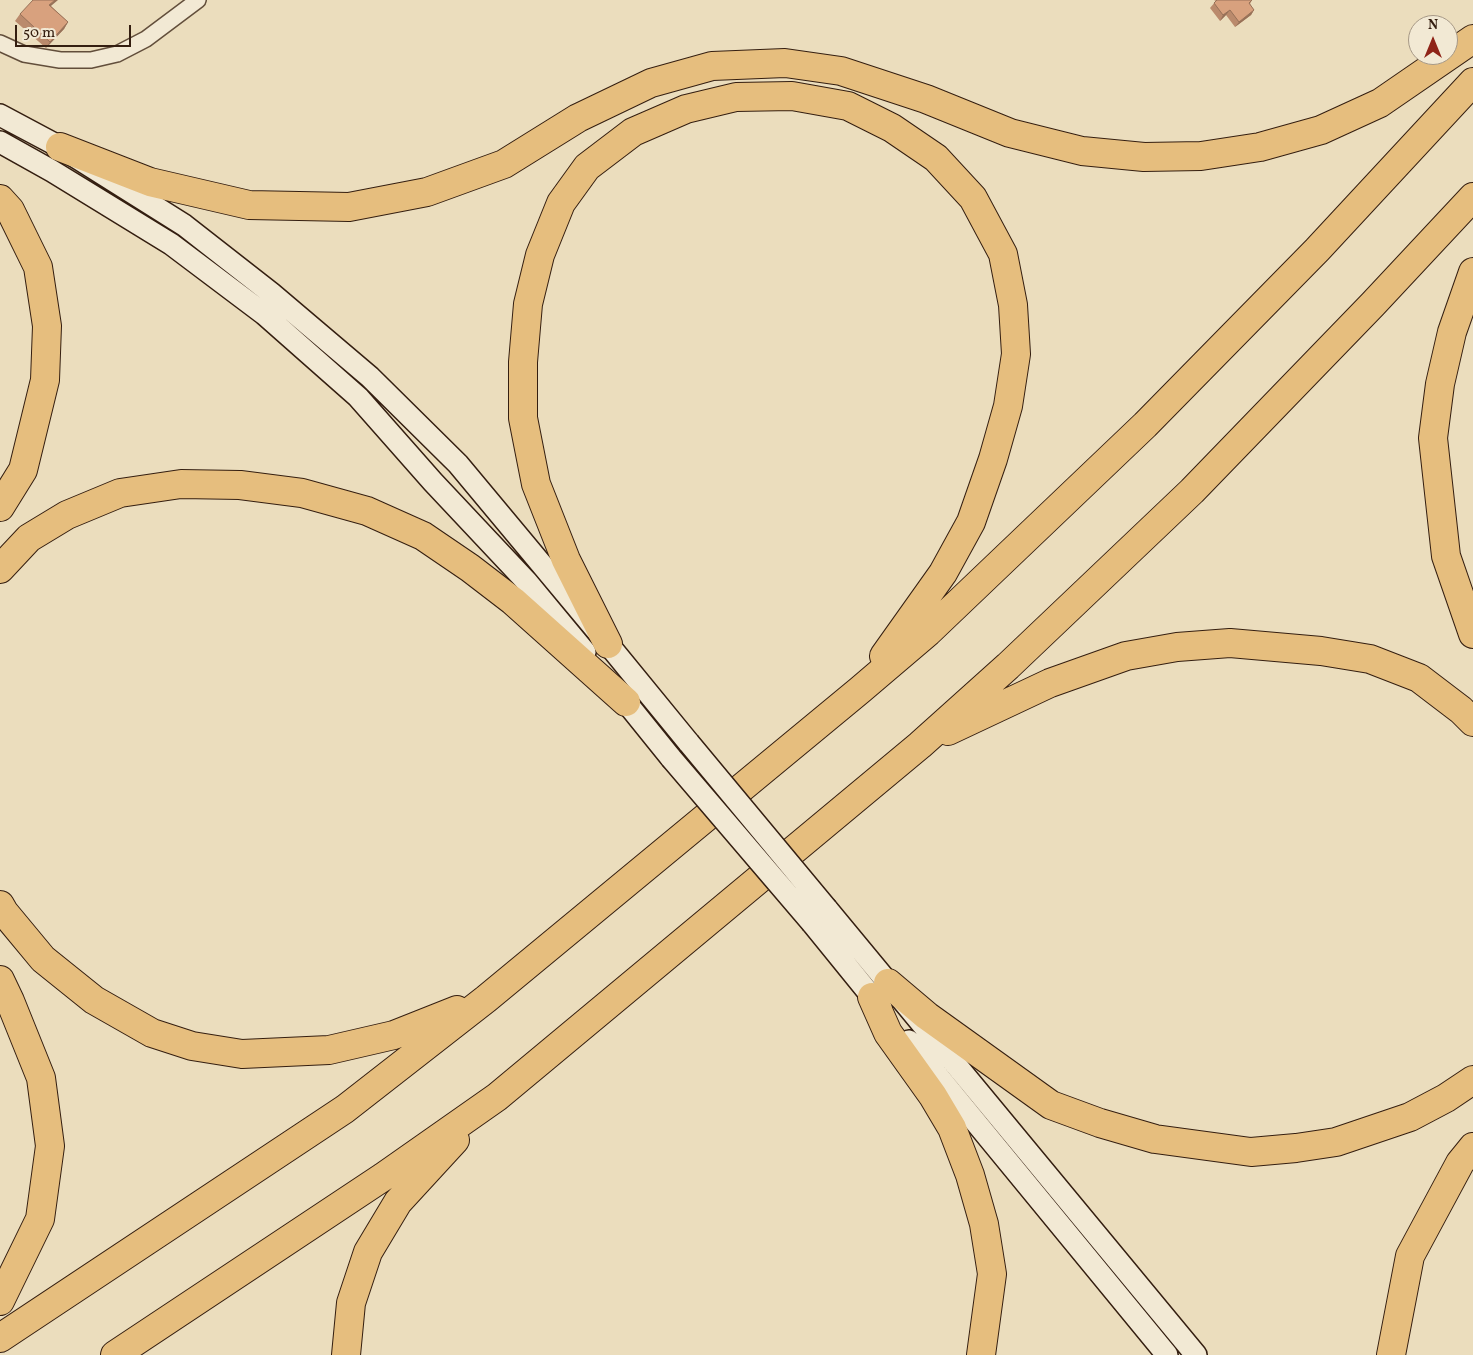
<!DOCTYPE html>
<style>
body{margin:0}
#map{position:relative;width:1473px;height:1355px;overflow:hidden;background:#ebddbd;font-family:Vollkorn,serif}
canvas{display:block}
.north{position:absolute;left:1408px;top:15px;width:50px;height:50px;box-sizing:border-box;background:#f2e9d4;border:1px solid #a69886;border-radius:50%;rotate:0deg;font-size:14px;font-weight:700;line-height:20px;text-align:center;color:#341e10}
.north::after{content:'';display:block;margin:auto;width:18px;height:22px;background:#8f2418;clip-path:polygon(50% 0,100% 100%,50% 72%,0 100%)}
.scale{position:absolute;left:15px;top:25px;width:116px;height:22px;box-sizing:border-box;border:2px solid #341e10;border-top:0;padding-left:6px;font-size:15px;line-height:18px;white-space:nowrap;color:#341e10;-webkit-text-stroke:4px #f2e9d4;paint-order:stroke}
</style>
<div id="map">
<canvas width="1473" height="1355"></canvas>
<div class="north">N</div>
<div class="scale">50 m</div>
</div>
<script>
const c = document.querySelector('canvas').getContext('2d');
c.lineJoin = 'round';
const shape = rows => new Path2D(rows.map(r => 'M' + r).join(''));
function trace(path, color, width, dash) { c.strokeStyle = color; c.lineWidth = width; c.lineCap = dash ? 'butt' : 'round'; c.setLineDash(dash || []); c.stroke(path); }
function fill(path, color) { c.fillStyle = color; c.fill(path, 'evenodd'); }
const street = shape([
 [0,43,24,54,60,60,91,60,117,54,146,39,198,0]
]);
const secondary = shape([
 [0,115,60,147,184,225,271,293,370,377,458,464,608,644,689,743],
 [0,142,52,171,171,244,264,314,358,397,433,482,527,582,585,652],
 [617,691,671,758],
 [827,909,1196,1355],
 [812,923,881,1008],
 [909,1041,1167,1355]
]);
const highway = shape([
 [60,147,150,182,249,205,349,207,427,192,504,164,578,118,651,83,712,66,785,63,841,71,926,99,1010,133,1082,151,1144,157,1201,156,1260,147,1321,130,1380,103,1473,39],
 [0,199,10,210,38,267,47,326,45,380,23,470,0,507],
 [1473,272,1452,332,1440,384,1433,438,1446,556,1473,634],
 [0,569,29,538,67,515,120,493,181,484,240,485,302,493,367,511,423,536,470,568,513,601,626,702],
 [608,644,566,560,536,484,523,418,523,362,528,304,540,255,561,203,587,167,633,132,686,109,736,97,792,96,848,106,892,128,936,158,973,198,1003,254,1013,305,1016,354,1008,406,993,459,971,522,943,573,884,656],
 [948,731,1050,683,1126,656,1177,647,1230,643,1321,651,1370,659,1419,678,1461,710,1473,722],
 [0,905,4,912,43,959,94,1000,152,1033,192,1046,242,1054,329,1050,394,1035,457,1010],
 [0,980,10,1001,41,1078,50,1146,40,1219,0,1301],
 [888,983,927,1016,1051,1105,1100,1123,1155,1139,1251,1152,1296,1148,1336,1142,1410,1117,1446,1098,1473,1080],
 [872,997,888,1033,933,1096,952,1128,970,1175,984,1224,992,1274,981,1355],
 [0,1338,345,1109,486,999,860,690,928,632,1145,425,1317,250,1473,82],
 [115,1355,383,1177,497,1097,920,745,1008,666,1192,491,1373,304,1473,197],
 [346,1355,351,1303,368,1252,398,1202,455,1140],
 [1391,1355,1410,1256,1460,1163,1473,1147]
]);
trace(street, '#624e3b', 18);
trace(secondary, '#341e10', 24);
trace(highway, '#341e10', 30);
trace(street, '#f2e9d4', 15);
trace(secondary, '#f2e9d4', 21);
trace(highway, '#e6be7e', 28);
const secondaryBridge = shape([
 [689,743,827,909],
 [671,758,812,923]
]);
trace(secondaryBridge, '#341e10', 24, []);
trace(secondaryBridge, '#f2e9d4', 21);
fill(shape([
 [1214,0,1252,0,1250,4,1254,10,1251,15,1235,27,1226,15,1220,21,1210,8,1216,1],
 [51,6,68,22,64,29,46,48,15,21,20,14]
]), '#ba8a6c');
fill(shape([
 [55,0,58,0,45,11,49,5],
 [1230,10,1226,15,1220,21,1223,15],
 [1254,10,1251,15,1235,27,1239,22],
 [68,22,64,29,46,48,50,42]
]), '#977158');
const building = shape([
 [33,0,55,0,49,5,68,22,50,42,20,14,33,0],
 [1217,0,1252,0,1249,3,1254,10,1239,22,1230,10,1223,15,1214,3,1217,0]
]);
fill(building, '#d8a17e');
trace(building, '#977158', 1);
</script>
